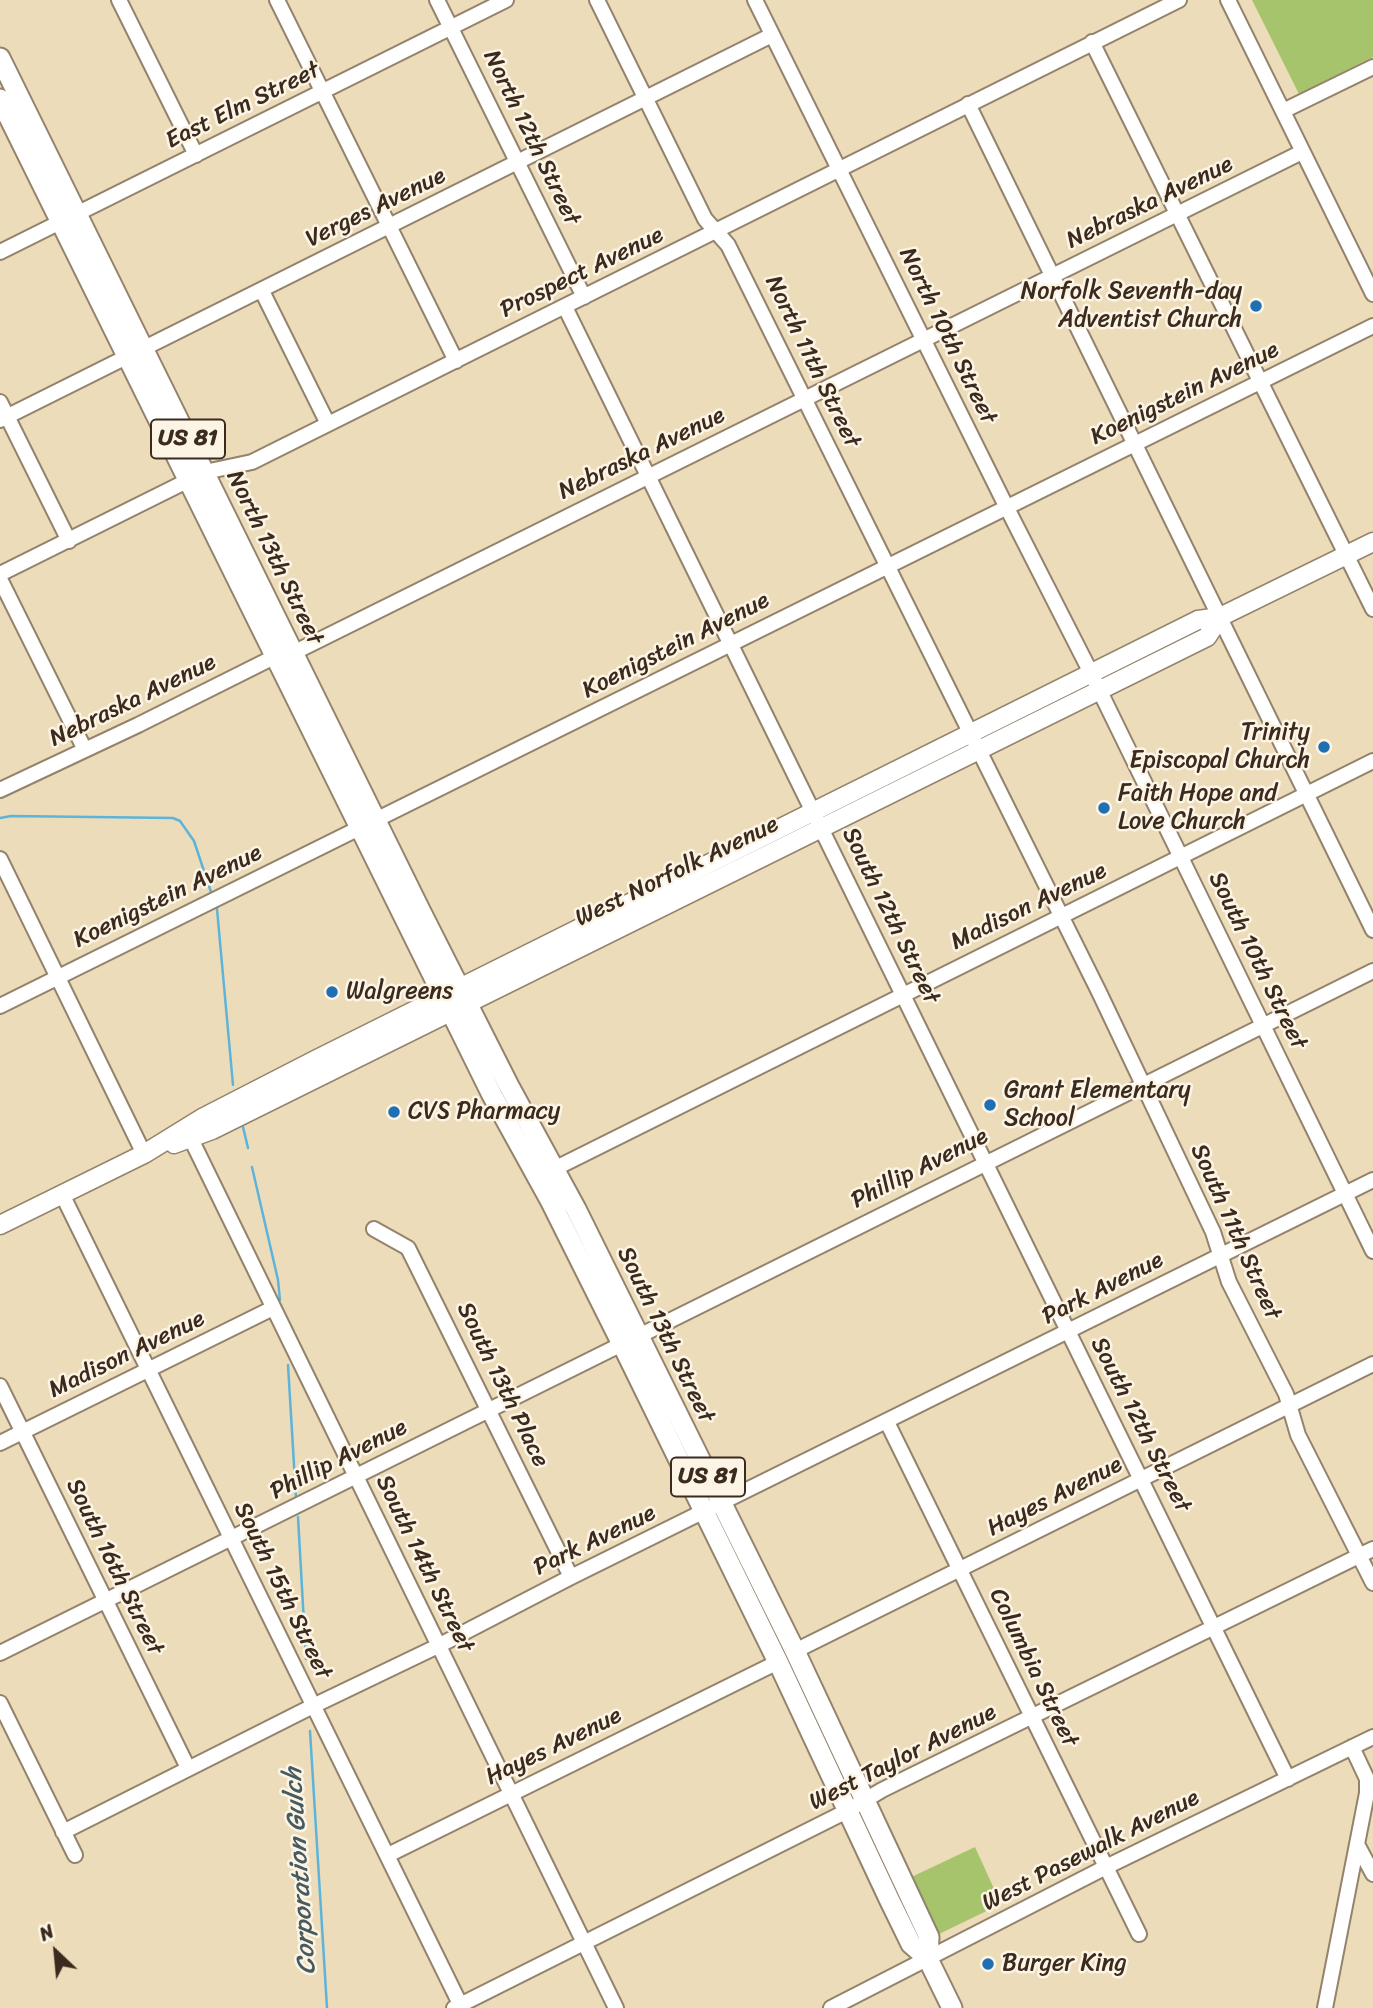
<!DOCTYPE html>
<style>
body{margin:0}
#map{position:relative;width:1373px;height:2008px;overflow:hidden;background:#eddcba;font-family:Sriracha,sans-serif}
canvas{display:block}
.north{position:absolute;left:21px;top:1917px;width:70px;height:70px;-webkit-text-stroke:5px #fcf5e5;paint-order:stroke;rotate:334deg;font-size:19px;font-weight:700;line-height:28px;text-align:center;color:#3b2a1e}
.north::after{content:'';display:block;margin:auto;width:24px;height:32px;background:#3b2a1e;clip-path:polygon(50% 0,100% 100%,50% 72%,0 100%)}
</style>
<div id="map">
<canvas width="1373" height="2008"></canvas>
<div class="north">N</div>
</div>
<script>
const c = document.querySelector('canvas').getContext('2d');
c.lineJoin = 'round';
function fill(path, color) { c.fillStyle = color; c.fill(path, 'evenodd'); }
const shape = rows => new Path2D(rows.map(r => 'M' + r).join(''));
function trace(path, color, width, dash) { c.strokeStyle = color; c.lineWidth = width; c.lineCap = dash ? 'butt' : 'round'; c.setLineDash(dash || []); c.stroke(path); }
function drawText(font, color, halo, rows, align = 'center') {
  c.font = font + ' Sriracha,sans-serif'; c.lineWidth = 5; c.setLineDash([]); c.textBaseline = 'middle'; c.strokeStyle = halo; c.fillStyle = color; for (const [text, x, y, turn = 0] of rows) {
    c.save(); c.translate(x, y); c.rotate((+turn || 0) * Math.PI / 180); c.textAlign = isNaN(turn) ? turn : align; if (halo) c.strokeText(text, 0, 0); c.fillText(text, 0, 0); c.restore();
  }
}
fill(shape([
 [1252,0,1373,0,1373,57,1299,94],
 [975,1847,1001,1904,937,1935,905,1880]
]), '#a6c46c');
trace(shape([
 [0,818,11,816,173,818,180,821,194,841,211,892],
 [217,909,233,1085],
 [243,1127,248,1148],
 [252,1167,278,1280,280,1300],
 [288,1365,296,1498],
 [298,1517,306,1659],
 [310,1731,327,2008]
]), '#5db4da', 2.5);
const minor = shape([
 [119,0,196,155],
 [277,0,456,361],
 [437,0,584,297],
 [597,0,705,219,728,245,1099,992,1213,1232,1229,1282,1286,1394,1298,1435,1373,1583],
 [755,0,1007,508,1091,673,1373,1251],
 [1228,0,1373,294],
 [1092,42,1373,609],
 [968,104,1373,930],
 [1283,111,1373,67],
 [0,252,506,0],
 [262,291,328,424],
 [565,307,1288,1779],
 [0,402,69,541],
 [0,420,772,35],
 [0,574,205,472,252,462,278,449,1179,0],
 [0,579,85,750],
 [0,790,138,725,274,657,293,653,1302,152],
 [0,859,144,1154],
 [0,1006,1373,326],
 [191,1139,616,2008],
 [554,1169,1373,761],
 [62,1194,462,2008],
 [374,1229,408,1248,571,1577],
 [639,1336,1373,971],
 [0,1386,188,1768],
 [887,1422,1139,1934],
 [0,1443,273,1308],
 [795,1651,1373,1364],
 [0,1653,622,1344],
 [0,1703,75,1855],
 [63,1832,313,1706,438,1646,571,1577,1373,1180],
 [1358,1846,1373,1874],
 [388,1855,778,1662],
 [454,2008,847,1811,882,1790,1373,1549],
 [831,2008,1106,1867,1373,1737],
 [1325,2008,1367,1793,1367,1779,1352,1747]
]);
const major = shape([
 [174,1144,212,1130,1207,637,1220,617],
 [0,1225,144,1154,204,1117,315,1060,1198,620,1220,617,1373,542]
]);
const highway = shape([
 [0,58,420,910,509,1086,576,1209,795,1651,929,1937,928,1959],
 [0,99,408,925,492,1095,551,1202,622,1344,778,1662,889,1899,911,1944,928,1959,952,2008]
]);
trace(minor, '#94836c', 18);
trace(major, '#94836c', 21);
trace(highway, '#94836c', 23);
trace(minor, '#fff', 14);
trace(major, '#fff', 18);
trace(highway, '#fff', 19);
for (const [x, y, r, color] of [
 [1256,306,7,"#1f6fb2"],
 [1324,747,7,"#1f6fb2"],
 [1104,808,7,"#1f6fb2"],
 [332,992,7,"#1f6fb2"],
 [990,1105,7,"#1f6fb2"],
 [394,1112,7,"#1f6fb2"],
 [988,1964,7,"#1f6fb2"]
]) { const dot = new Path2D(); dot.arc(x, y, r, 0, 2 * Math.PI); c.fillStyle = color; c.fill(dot); trace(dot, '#fcf5e5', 2.5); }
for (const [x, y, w] of [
 [188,439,74],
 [708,1477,74]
]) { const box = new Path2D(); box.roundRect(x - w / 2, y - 19.5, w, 39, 5); c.fillStyle = '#fcf5e5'; c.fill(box); trace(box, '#3b2a1e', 2); }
drawText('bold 23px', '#3b2a1e', null, [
 ["US 81",188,439],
 ["US 81",708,1477]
]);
drawText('24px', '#3b2a1e', '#fcf5e5', [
 ["East Elm Street",243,106,-26],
 ["North 12th Street",531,138,64],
 ["Nebraska Avenue",1150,203,-26],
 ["Verges Avenue",376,208,-26],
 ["Prospect Avenue",582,273,-26],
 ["North 10th Street",947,336,64],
 ["North 11th Street",812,362,64],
 ["Koenigstein Avenue",1185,394,-26],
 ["Nebraska Avenue",642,454,-26],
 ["North 13th Street",274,558,64],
 ["Koenigstein Avenue",676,646,-27],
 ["Nebraska Avenue",133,701,-26],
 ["West Norfolk Avenue",677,872,-26],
 ["Koenigstein Avenue",168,897,-26],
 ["Madison Avenue",1029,907,-26],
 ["South 12th Street",890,916,64],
 ["South 10th Street",1257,961,64],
 ["Phillip Avenue",920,1169,-27],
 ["South 11th Street",1235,1232,66],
 ["Park Avenue",1103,1289,-27],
 ["South 13th Street",665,1335,64],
 ["Madison Avenue",127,1355,-26],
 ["South 13th Place",502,1385,64],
 ["South 12th Street",1140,1425,63],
 ["Phillip Avenue",339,1460,-27],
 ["Hayes Avenue",1055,1497,-27],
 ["Park Avenue",595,1541,-26],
 ["South 14th Street",424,1564,64],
 ["South 16th Street",114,1567,64],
 ["South 15th Street",282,1591,64],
 ["Columbia Street",1033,1668,64],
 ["Hayes Avenue",554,1747,-26],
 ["West Taylor Avenue",903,1758,-27],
 ["West Pasewalk Avenue",1091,1851,-27]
]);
drawText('24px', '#3b2a1e', '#fcf5e5', [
 ["Norfolk Seventh-day",1242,292,"right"],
 ["Adventist Church",1242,320,"right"],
 ["Trinity",1310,733,"right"],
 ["Episcopal Church",1310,761,"right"],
 ["Faith Hope and",1118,794],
 ["Love Church",1118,822],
 ["Walgreens",346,992],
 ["Grant Elementary",1004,1091],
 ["School",1004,1119],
 ["CVS Pharmacy",408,1112],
 ["Burger King",1002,1964]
], 'left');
drawText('italic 26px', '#475a60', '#fcf5e5', [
 ["Corporation Gulch",301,1871,-94]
]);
</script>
